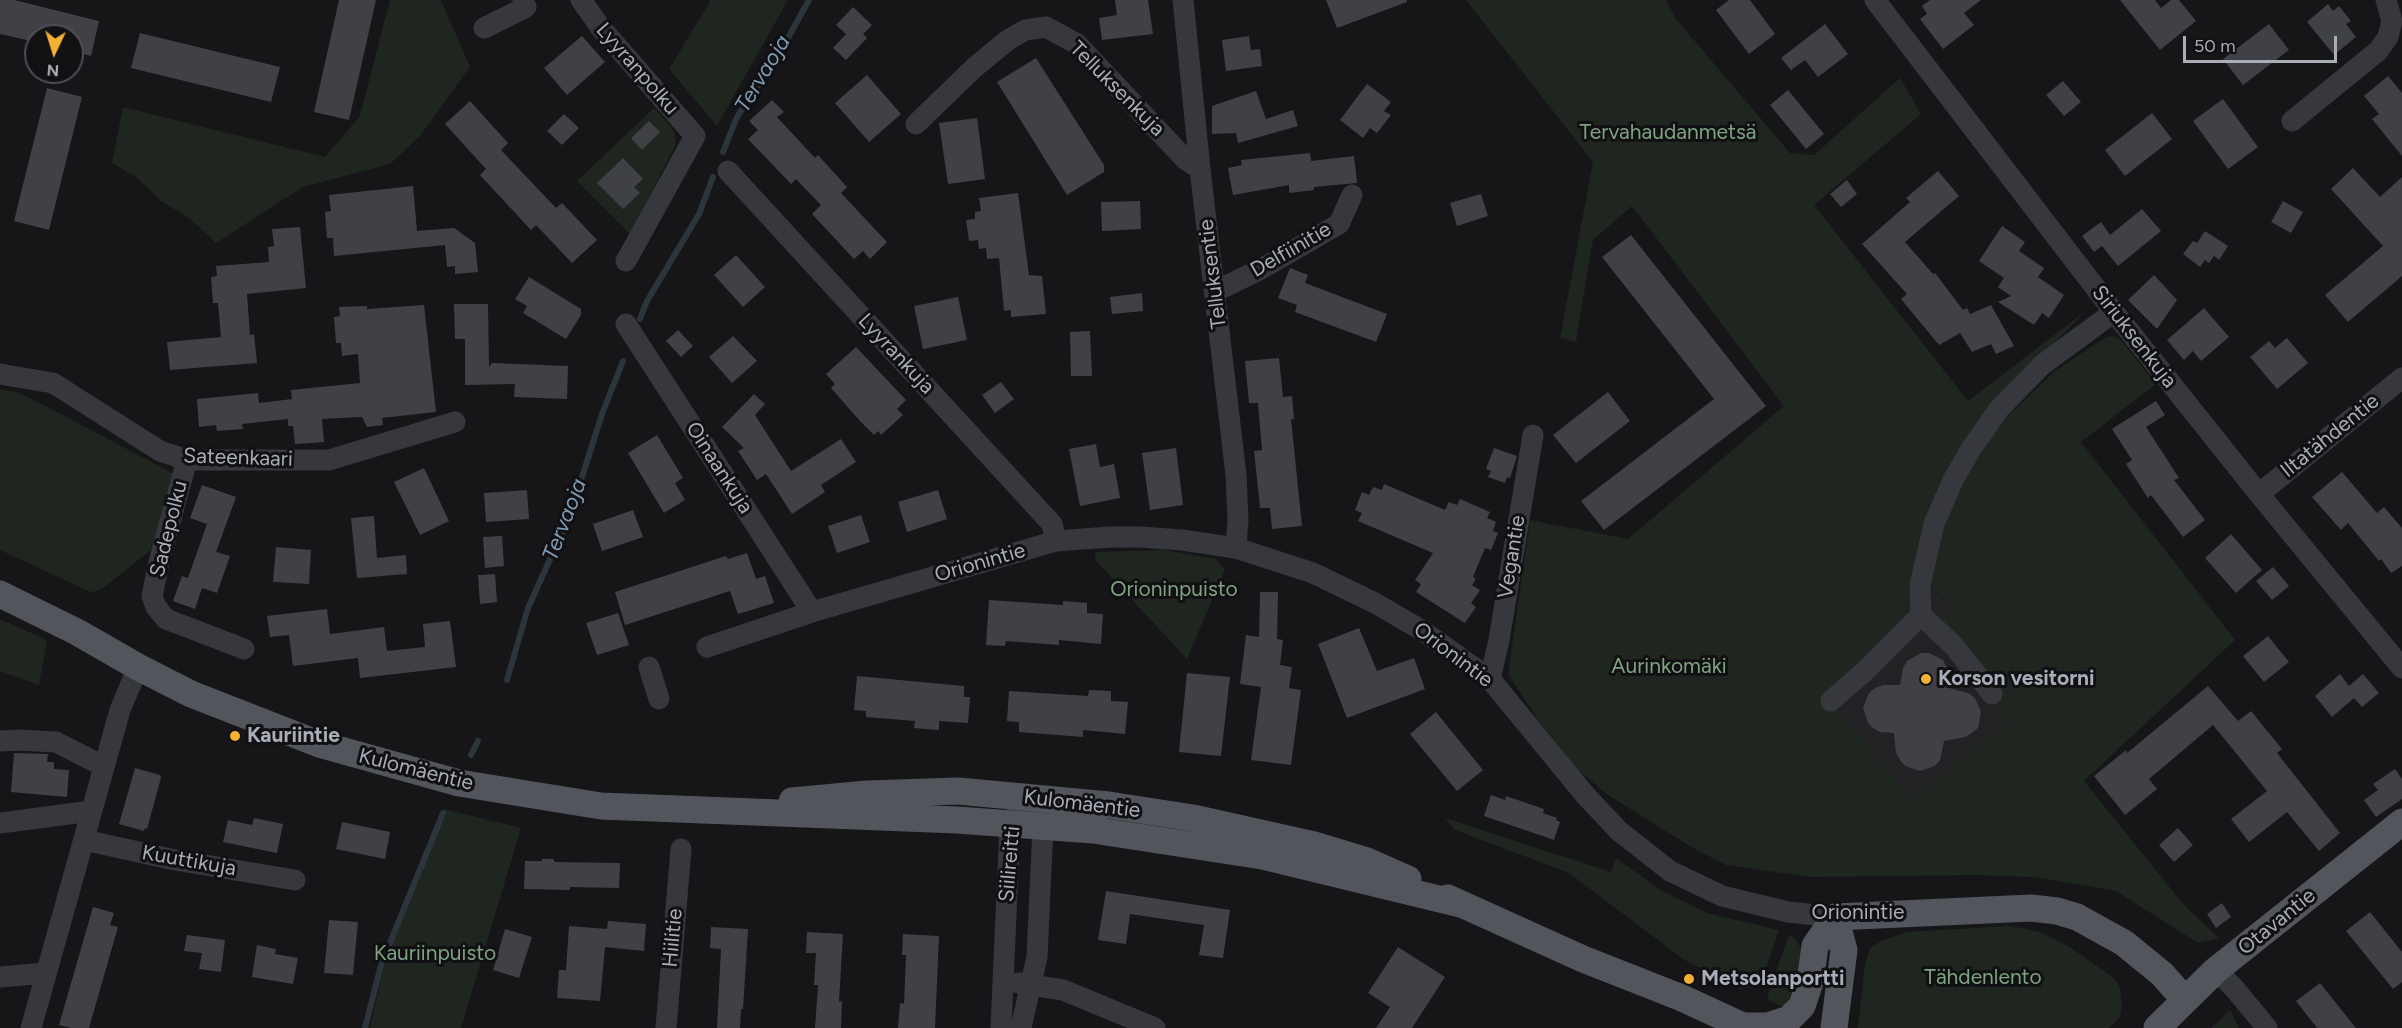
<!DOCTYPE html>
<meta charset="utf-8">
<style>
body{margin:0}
#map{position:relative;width:2402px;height:1028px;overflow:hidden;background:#161618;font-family:Figtree,sans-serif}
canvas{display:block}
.north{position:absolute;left:24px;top:24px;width:60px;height:60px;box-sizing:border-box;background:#111113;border:2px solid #4d4f55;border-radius:50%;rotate:184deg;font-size:16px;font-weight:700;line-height:24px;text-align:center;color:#a8adb8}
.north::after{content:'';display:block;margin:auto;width:21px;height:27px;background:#f2b134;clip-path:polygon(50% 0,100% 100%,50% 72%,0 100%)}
.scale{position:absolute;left:2183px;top:36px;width:154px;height:27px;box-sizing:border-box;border:3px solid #a8adb8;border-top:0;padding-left:8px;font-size:18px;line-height:21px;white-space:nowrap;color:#a8adb8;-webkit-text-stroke:4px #111113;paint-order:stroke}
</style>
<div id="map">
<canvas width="2402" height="1028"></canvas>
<div class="north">N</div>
<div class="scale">50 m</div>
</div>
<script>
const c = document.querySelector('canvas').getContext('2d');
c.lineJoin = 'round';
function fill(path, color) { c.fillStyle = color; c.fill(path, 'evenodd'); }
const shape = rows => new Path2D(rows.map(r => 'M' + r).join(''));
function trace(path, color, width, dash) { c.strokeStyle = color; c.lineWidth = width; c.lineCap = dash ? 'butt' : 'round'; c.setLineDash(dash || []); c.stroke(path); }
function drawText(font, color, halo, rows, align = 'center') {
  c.font = font + ' Figtree,sans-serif'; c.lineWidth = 6; c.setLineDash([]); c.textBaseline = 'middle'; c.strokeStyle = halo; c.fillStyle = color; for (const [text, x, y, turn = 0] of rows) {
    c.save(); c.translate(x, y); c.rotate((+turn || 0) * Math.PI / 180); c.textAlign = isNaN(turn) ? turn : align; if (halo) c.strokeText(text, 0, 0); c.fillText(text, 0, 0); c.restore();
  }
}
fill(shape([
 [1902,550,1960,621,2007,722,1911,801,1781,742]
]), '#222225');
fill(shape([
 [390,0,441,0,470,67,420,136,390,164,303,187,216,243,189,218,161,201,136,177,112,163,123,107,325,157,360,116],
 [711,0,788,0,717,126,669,69],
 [1466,0,1666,0,1676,19,1790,153,1814,155,1900,78,1921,114,1814,205,1968,401,2087,310,1983,415,1993,430,2055,371,2106,337,2114,336,2121,340,2156,384,2081,442,2235,640,2084,781,2184,905,2219,938,2198,943,2116,891,2033,877,1976,875,1811,877,1726,865,1693,848,1608,795,1578,770,1539,721,1508,674,1530,520,1628,539,1784,406,1632,206,1593,240,1576,342,1560,338,1593,162],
 [1917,567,1951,610,1929,629,2007,722,1911,801,1834,706,1910,644,1906,637,1908,617],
 [654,108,671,127,675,134,676,144,630,234,577,181],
 [0,389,19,393,44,405,174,474,151,550,103,588,93,593,0,550],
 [1165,550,1216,559,1225,569,1187,659,1096,561,1095,552],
 [0,619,47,640,39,685,0,671],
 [444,809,521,828,461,1028,370,1028,389,943],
 [1445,818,1611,872,1616,858,1664,892,1707,913,1779,930,1767,965,1755,987,1740,989,1683,959,1569,873,1455,830],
 [2010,926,2040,932,2070,947,2114,978,2120,988,2122,1006,2120,1017,2109,1028,1858,1028,1865,964,1870,948,1881,941,1907,932],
 [1789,935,1797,941,1802,951,1803,971,1786,1008,1770,1001,1767,997],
 [2230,1010,2239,1028,2211,1028]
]), '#1e261f');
trace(shape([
 [723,152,737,117,779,54,809,0],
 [640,319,647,301,699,214,713,177],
 [507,680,528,608,570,515,602,414,623,361],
 [471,755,478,741],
 [365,1028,381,965,443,813]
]), '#2c353c', 6);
fill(shape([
 [0,0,14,0,99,21,91,56,72,51,72,36,36,36,36,42,0,34],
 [339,0,376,0,349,120,314,112],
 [1115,0,1148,0,1153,34,1102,40,1099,18,1117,15],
 [1326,0,1407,0,1407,2,1337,28],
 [1729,0,1750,0,1775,34,1749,54,1716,10],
 [1930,0,1981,0,1964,13,1974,25,1943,49,1920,19,1927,14,1922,6],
 [2120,0,2155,0,2161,8,2171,0,2179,0,2196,21,2160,50],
 [2328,4,2333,11,2339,6,2351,21,2346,24,2356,37,2334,55,2307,22],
 [853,7,872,25,863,34,867,38,846,60,833,48,846,34,836,25],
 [1825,24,1848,54,1818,77,1805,60,1791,70,1781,58],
 [2269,24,2289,50,2243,85,2223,59],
 [140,33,280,67,271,102,131,68],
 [582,36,605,62,567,95,544,68],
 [1249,36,1251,50,1260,49,1262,66,1226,71,1222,40],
 [1036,58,1104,165,1104,172,1067,195,997,82],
 [867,75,901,114,869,142,835,103],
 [2388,76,2402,93,2402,156,2372,119,2379,114,2364,96],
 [2063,81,2081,102,2064,116,2046,95],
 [1367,84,1391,102,1384,111,1391,115,1377,133,1370,128,1363,138,1340,120],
 [47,88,82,97,49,230,14,221],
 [1788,90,1824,134,1806,149,1770,105],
 [1256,91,1266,119,1293,110,1298,126,1238,143,1236,133,1212,134,1212,106],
 [2223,99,2258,147,2228,169,2193,121],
 [772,100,784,112,777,117,815,158,818,155,847,187,841,193,887,242,870,259,863,251,854,259,812,214,821,205,796,179,791,184,748,139,758,130,749,121],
 [470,101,508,143,501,150,556,208,562,203,597,240,572,263,536,225,531,230,480,175,486,169,445,124],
 [2152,113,2172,139,2125,176,2105,150],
 [564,114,579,128,562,145,547,131],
 [977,118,985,179,948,184,939,123],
 [649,121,660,132,642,150,631,138],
 [1310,153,1311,161,1354,156,1357,183,1314,187,1314,190,1289,193,1289,185,1233,195,1228,168,1242,165,1241,160],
 [623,158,643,179,634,187,640,193,623,209,597,183],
 [2353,168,2380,197,2402,177,2402,276,2348,322,2325,295,2383,246,2331,189],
 [1938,171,1959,196,1905,242,1933,274,1935,273,1963,310,1967,308,1970,314,1991,305,2014,346,1996,354,1991,344,1972,352,1960,333,1939,345,1901,299,1907,294,1862,244,1910,202,1906,198],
 [1847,180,1857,194,1841,207,1830,194],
 [413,186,417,231,454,228,475,243,478,272,455,274,455,266,447,267,445,245,334,256,333,238,327,238,325,212,331,211,329,195],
 [1018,193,1029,275,1042,276,1046,314,1011,317,1011,310,1004,311,999,258,987,259,986,248,979,249,978,240,969,241,966,220,975,219,975,212,981,211,979,198],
 [1481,194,1488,216,1457,226,1450,203],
 [1140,201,1141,229,1102,231,1101,202],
 [2283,201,2303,212,2291,233,2271,222],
 [2142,209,2161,231,2118,266,2102,246,2094,252,2082,236,2101,222,2110,235],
 [2002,226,2025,242,2019,251,2044,268,2038,277,2064,295,2049,318,2042,313,2034,325,1998,302,2011,296,1998,287,2004,278,1979,261],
 [300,227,306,288,247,294,250,335,254,334,257,363,170,370,167,342,221,337,218,303,213,303,211,277,217,276,216,266,269,262,268,247,274,246,272,229],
 [2205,231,2228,246,2219,260,2214,256,2209,263,2205,260,2200,267,2183,254,2193,241,2197,243],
 [1631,235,1766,406,1604,530,1581,501,1714,399,1602,257],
 [736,255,765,287,743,307,714,275],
 [1290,268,1308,275,1305,283,1387,314,1376,342,1295,312,1297,305,1278,298],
 [2154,275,2177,300,2157,329,2128,300],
 [529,277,581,309,581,315,566,339,523,313,527,306,515,299],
 [1142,293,1143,311,1112,314,1110,297],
 [958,297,967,340,923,349,914,306],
 [454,304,488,304,489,367,492,363,568,366,567,399,514,397,515,384,465,385,465,339,455,339],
 [424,305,436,412,382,418,383,425,367,427,362,417,322,419,324,442,295,444,293,426,288,426,288,419,242,424,243,429,217,431,216,425,199,427,197,399,258,393,259,403,292,399,291,390,360,383,358,354,342,356,341,343,336,343,334,317,340,316,339,307,367,306,367,309],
 [2204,308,2229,337,2201,361,2193,351,2184,360,2167,340],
 [678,330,693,346,681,357,666,341],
 [1090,331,1092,376,1071,376,1070,332],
 [733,336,757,361,732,383,709,357],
 [2287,338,2308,363,2277,389,2250,357,2269,341,2275,348],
 [856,347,906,400,897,409,903,415,881,435,878,431,874,435,860,421,831,388,835,384,826,374],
 [1279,358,1283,397,1292,396,1294,419,1291,419,1302,526,1272,529,1270,508,1260,508,1254,451,1262,450,1258,403,1249,403,1245,361],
 [1001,382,1014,399,995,413,982,395],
 [1608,392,1630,421,1576,463,1553,435],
 [754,394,765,404,755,415,791,471,841,439,856,462,821,485,825,492,792,514,766,474,757,480,738,451,744,448,722,427],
 [2156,401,2165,415,2146,427,2179,478,2174,480,2205,520,2183,537,2151,495,2148,498,2126,464,2132,460,2112,429],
 [657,435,683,478,675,483,685,500,664,513,628,453],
 [1096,444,1100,467,1114,464,1120,498,1080,506,1069,449],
 [1176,448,1183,505,1150,510,1142,453],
 [1494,448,1517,456,1510,478,1507,477,1505,483,1488,477,1491,471,1486,469],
 [424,468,449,521,420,535,394,482],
 [2342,472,2377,513,2384,507,2402,528,2402,566,2391,573,2381,559,2379,561,2348,523,2341,530,2312,497],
 [1384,484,1445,510,1449,502,1457,505,1460,499,1490,512,1487,518,1496,522,1493,531,1498,533,1491,550,1485,548,1473,577,1476,579,1472,585,1480,590,1471,603,1476,607,1465,623,1416,592,1421,584,1415,580,1433,553,1358,521,1362,513,1355,510,1362,492,1369,495,1373,487,1382,490],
 [202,485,236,497,216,552,230,556,217,593,202,588,195,609,173,601,182,576,188,578,207,524,190,518],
 [527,490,529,519,486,522,484,493],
 [938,490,947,519,907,532,898,502],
 [633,510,643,537,602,551,593,524],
 [861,515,870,542,837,553,828,526],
 [374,516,377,558,406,555,407,574,357,578,351,518],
 [2231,534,2262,570,2236,593,2205,558],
 [502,536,504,566,485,568,483,537],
 [276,547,311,550,309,584,273,582],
 [747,553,756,579,765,576,774,603,738,614,730,591,625,625,615,592,726,556,728,559],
 [2273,567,2289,586,2272,600,2256,581],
 [495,574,497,602,480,604,478,575],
 [1260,592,1278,592,1277,639,1283,640,1280,665,1292,667,1289,688,1301,690,1291,765,1251,760,1261,687,1240,684,1246,635,1259,637],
 [989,600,1063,605,1063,601,1087,603,1087,613,1103,614,1101,644,1059,640,1059,645,1006,641,1005,646,986,645],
 [327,609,330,634,384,627,387,651,425,647,423,624,450,621,456,667,360,678,358,658,293,666,289,635,270,637,267,616],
 [618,613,629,645,597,655,586,623],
 [1359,628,1377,671,1414,658,1425,689,1347,718,1318,644],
 [2268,636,2289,662,2264,682,2243,656],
 [1921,653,1929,653,1943,660,1950,674,1949,688,1968,693,1975,698,1981,712,1978,728,1972,733,1965,737,1944,741,1940,760,1935,766,1920,771,1905,766,1900,760,1896,753,1894,733,1880,732,1873,728,1868,723,1863,708,1869,693,1875,688,1883,685,1900,685,1903,668,1907,661],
 [1187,673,1230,677,1221,756,1179,752],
 [2340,674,2349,686,2363,674,2379,693,2362,707,2354,698,2332,717,2315,696],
 [857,676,964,686,964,697,970,697,968,723,939,721,939,730,914,728,915,721,866,717,866,711,854,710],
 [2208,686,2238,721,2251,711,2282,749,2277,753,2340,833,2319,851,2287,812,2249,842,2231,819,2267,791,2213,725,2149,779,2157,789,2125,815,2094,776,2126,750,2127,753],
 [1089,690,1111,691,1111,701,1128,702,1125,734,1083,730,1083,737,1019,732,1019,722,1007,721,1009,691,1088,696],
 [1436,712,1483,770,1457,791,1410,734],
 [14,753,48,754,47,762,54,762,54,769,69,770,67,797,11,792],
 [135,768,160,775,161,778,147,829,145,828,144,831,119,824],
 [2395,769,2402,779,2402,799,2376,817,2364,800,2378,790,2373,784],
 [1491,795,1505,800,1506,796,1544,809,1543,813,1557,818,1556,820,1560,822,1554,840,1484,816],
 [254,818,283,824,277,853,223,842,228,820,252,825],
 [342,822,390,832,385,859,336,849],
 [2178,828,2193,845,2174,862,2159,845],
 [542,859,553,859,555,862,620,863,619,888,570,887,570,890,524,889,525,861,542,861],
 [1106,891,1230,910,1223,958,1199,955,1204,925,1130,914,1126,944,1098,940],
 [2222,903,2231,917,2216,928,2207,914],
 [93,907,114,913,110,925,118,927,89,1028,71,1028,59,1025],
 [2370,912,2402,952,2402,982,2393,989,2346,931],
 [329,920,358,922,353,975,324,973],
 [608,921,646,924,644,951,605,947,600,1001,557,998,559,970,566,970,569,926,607,929],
 [711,927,748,929,743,1009,741,1009,740,1028,717,1028,721,949,710,948],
 [505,929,532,937,519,978,493,970],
 [807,932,843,934,839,1002,842,1001,841,1028,815,1028,818,985,814,985,816,953,806,953],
 [903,934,939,936,935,1028,898,1028,900,1003,904,1004,906,955,902,955],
 [187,935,225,940,221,972,199,969,202,953,184,951],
 [257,945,276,949,275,954,298,958,293,984,252,977],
 [1398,947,1445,977,1412,1028,1376,1028,1390,1007,1368,993],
 [2320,983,2356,1028,2317,1028,2296,1001]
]), '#404145');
trace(shape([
 [581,0,601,28,695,136,626,261],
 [1183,0,1200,169,1236,475,1238,520,1236,548],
 [1875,0,2114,312,2259,494,2402,668],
 [484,28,526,7,523,0],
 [2292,121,2378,51,2388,37,2392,21,2386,0],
 [916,124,975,67,1008,40,1025,30,1046,27,1077,44,1186,160,1200,169],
 [728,171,1052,524,1056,541],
 [1216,291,1261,269,1339,224,1352,195],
 [626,324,812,612],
 [0,374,53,383,160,451,187,460,329,460,455,422],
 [187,460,160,558,152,596,156,607,166,619,244,649],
 [2259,494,2402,378],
 [1921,615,1920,585,1934,524,1953,480,1971,449,1999,409,2042,365,2114,312],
 [707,647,812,612,1056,541,1110,537,1140,537,1182,540,1236,548,1313,573,1375,603,1423,631,1490,679,1586,796,1619,831,1670,871,1722,896,1788,912,1835,917],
 [649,667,659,699],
 [1490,679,1499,640,1533,435],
 [1831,701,1866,670,1921,615,1954,646,1992,694],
 [0,741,18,740,56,742,103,766],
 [0,823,91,811],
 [84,840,175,860,295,880],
 [2216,970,2234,988,2267,1028],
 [0,977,46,973],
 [1018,983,1063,990,1155,1028],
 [31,1028,120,710,138,667],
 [666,1028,681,849],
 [1001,1028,1010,824,1017,812],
 [1021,1028,1037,957,1043,826,1036,814]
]), '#37383d', 21);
trace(shape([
 [0,594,77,632,138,667,191,694,319,744,459,783,601,806,957,820,1093,830,1262,856,1464,905],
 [792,801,867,794,958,791,1109,805,1193,818,1314,845,1367,861,1408,879],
 [1448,898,1583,959,1682,998,1747,1028],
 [1835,917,2031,908,2057,911,2077,917,2124,943,2162,974,2185,1000],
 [1744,1026,1768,1026,1789,1019,1802,1006,1810,982,1815,946,1835,917],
 [1834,1028,1844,950,1835,917],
 [2157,1028,2216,970,2402,822]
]), '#53555c', 27);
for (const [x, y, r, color] of [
 [1926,679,6,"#f2b134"],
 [235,736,6,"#f2b134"],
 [1689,979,6,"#f2b134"]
]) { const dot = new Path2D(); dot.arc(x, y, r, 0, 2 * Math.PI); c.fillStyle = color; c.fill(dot); trace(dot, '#111113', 2); }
drawText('21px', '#a8adb8', '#111113', [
 ["Lyyranpolku",637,69,49],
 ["Telluksenkuja",1117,89,45],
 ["Delfiinitie",1291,250,-30],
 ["Telluksentie",1213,274,-97],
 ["Siriuksenkuja",2134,337,52],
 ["Lyyrankuja",896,354,47],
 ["Iltatähdentie",2330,436,-39],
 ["Sateenkaari",238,458,2],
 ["Oinaankuja",719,468,57],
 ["Sadepolku",169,529,-76],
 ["Vegantie",1512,557,-81],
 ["Orionintie",980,563,-16],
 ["Orionintie",1453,655,37],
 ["Kulomäentie",416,770,14],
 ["Kulomäentie",1082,804,7],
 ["Kuuttikuja",189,861,10],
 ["Siilireitti",1010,864,-85],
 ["Orionintie",1858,913],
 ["Otavantie",2277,922,-39],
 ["Hiilitie",673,938,-85]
]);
drawText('21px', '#7fa381', '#111113', [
 ["Tervahaudanmetsä",1668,133],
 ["Orioninpuisto",1174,590],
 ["Aurinkomäki",1669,667],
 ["Kauriinpuisto",435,954],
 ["Tähdenlento",1983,978]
]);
drawText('bold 21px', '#a8adb8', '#111113', [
 ["Korson vesitorni",1938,679],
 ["Kauriintie",247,736],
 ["Metsolanportti",1701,979]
], 'left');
drawText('italic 22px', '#7f9bb3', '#111113', [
 ["Tervaoja",763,74,-59],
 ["Tervaoja",565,520,-69]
]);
</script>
